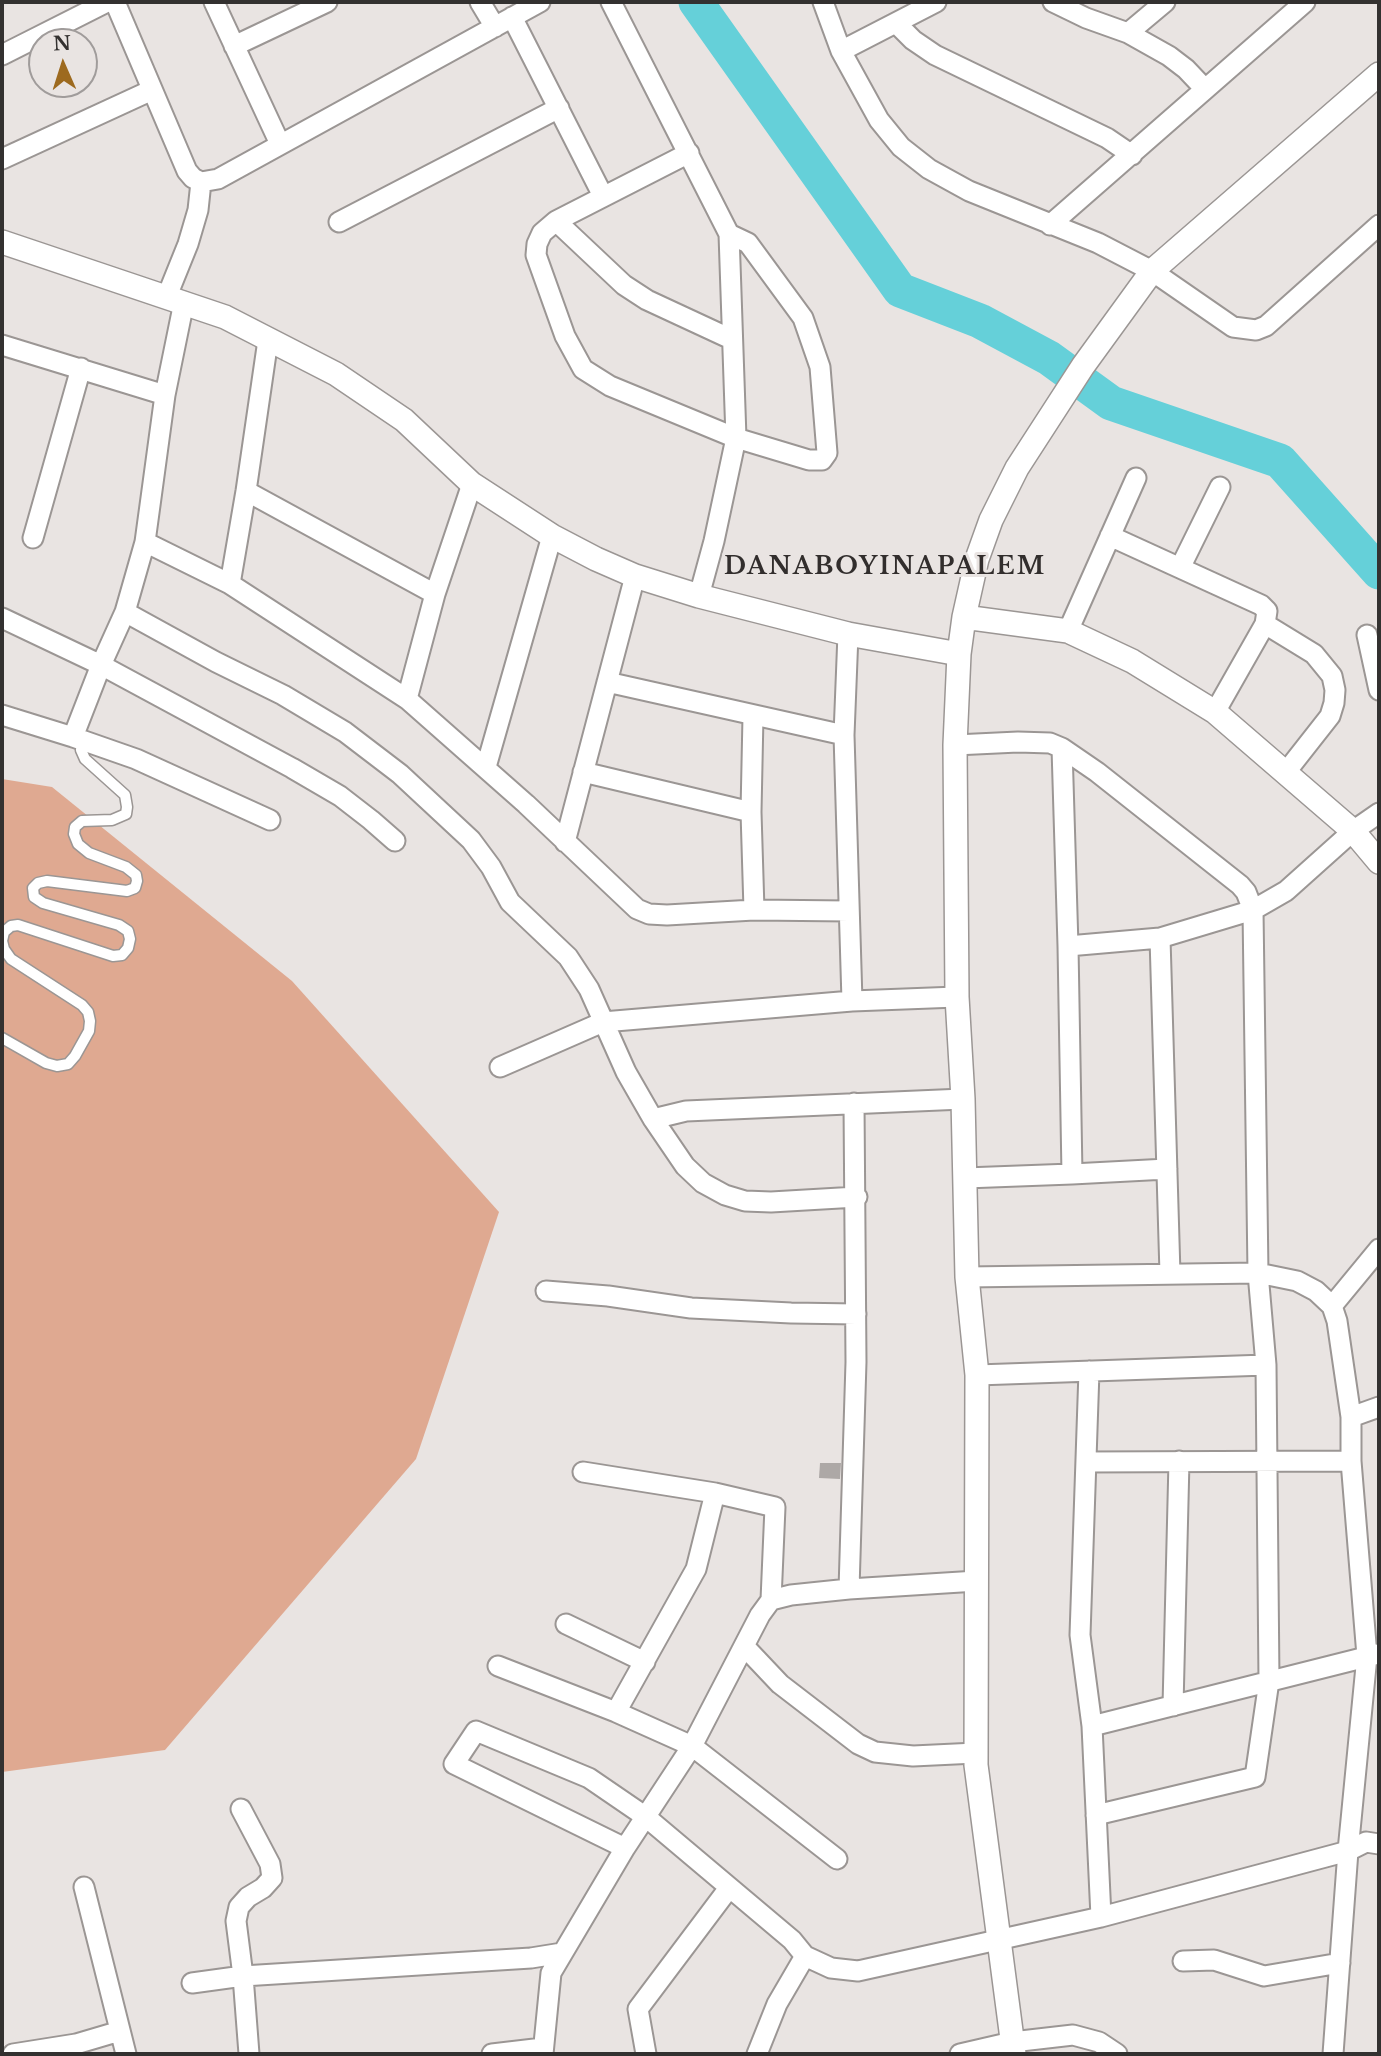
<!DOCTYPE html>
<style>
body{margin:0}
#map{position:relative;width:1381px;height:2056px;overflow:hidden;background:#e9e4e2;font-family:"Libre Baskerville",serif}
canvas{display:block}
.frame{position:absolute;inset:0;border:4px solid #333130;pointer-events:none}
.north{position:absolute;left:28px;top:28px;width:70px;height:70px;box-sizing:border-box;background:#e9e4e2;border:2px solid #a09c9b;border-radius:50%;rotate:357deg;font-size:19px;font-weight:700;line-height:28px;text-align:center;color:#333130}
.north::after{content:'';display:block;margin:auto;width:24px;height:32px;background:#9d6a1f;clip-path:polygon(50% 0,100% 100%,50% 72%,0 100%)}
</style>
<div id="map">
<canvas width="1381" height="2056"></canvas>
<div class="frame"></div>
<div class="north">N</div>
</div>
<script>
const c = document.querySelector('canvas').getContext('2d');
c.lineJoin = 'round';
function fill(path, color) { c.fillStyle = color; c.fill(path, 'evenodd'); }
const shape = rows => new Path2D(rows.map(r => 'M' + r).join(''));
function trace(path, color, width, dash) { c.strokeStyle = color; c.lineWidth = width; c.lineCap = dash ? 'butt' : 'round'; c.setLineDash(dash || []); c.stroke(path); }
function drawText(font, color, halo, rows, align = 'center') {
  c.font = font + ' "Libre Baskerville",serif'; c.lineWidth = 6; c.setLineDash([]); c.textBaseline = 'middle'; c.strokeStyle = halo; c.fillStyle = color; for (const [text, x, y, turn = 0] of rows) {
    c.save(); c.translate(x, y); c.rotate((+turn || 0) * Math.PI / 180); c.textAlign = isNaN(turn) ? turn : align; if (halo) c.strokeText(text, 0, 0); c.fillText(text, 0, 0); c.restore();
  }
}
fill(shape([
 [2,779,52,787,292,981,499,1212,416,1459,165,1750,2,1772]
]), '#dfa991');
trace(shape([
 [696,2,900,290,980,321,1049,358,1111,403,1280,461,1379,572]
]), '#65d0d9', 35);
fill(shape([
 [820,1463,841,1463,840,1479,819,1478]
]), '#ada8a6');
const service = shape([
 [2,1038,46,1063,57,1066,68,1064,75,1056,89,1031,90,1021,88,1012,82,1005,11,959,4,949,2,941,4,932,11,926,18,925,113,956,122,955,128,948,130,939,128,931,119,925,43,903,34,897,33,888,38,883,47,881,127,891,135,888,137,881,136,875,126,867,89,853,78,844,74,834,75,827,82,821,112,820,126,814,127,807,125,795,85,759,81,750,82,741]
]);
const minor = shape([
 [115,2,187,171,193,178,201,182],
 [214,2,280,144],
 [480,2,495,27],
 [611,2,729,234,736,438,714,541,699,596],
 [823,2,841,51,879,120,901,147,929,169,969,191,1098,243,1152,271,1233,327,1256,330,1266,326,1379,225],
 [1053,2,1086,18,1128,33],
 [1165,2,1128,33,1169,56,1186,69,1204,88],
 [512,17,603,196],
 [896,23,913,40,935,55,1107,138,1132,155],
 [234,46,327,2],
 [841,51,936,2],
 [2,55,107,2],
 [689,153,556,221,624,285,647,300,731,339],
 [2,159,152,90],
 [556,221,542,233,537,244,536,255,565,336,583,369,610,386,736,438,809,460,822,460,827,453,820,367,803,318,748,243,729,234],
 [339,222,559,108],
 [1050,225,1305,2],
 [167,296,188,244,198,210,201,182,218,179,540,2],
 [2,345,165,395,184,302],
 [246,491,435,594],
 [1110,536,1261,605,1267,611,1265,624,1215,712],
 [33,538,81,368],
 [145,542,230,584,407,699,526,804,637,909,649,914,667,915,754,910,849,911],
 [1180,568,1220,487],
 [230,584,246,491,268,340],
 [125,612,216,662,283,695,345,732,400,774,471,840,491,867,510,902,568,957,589,989,626,1072,653,1119,685,1166,703,1183,725,1195,745,1201,771,1202,857,1197],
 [2,618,101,665,125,612,145,542,165,395],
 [1265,624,1314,654,1332,676,1335,690,1334,703,1330,716,1286,772],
 [1068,631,1136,478],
 [848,634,844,735,852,1001],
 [1367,635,1379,690],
 [607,682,844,735],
 [407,699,435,594,472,484],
 [2,715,73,737,101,665,292,768,340,796,371,820,395,841],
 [73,737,136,759,270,820],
 [955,745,1018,742,1050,743,1062,748,1068,946,1072,1174,965,1178],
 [1062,748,1097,772,1240,885,1246,892,1253,910,1286,891,1353,831,1379,813],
 [486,767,552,536],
 [583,772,751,812,754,910],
 [751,812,753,716],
 [565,842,635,576],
 [1068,946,1160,938],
 [500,1067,603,1022,852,1001,957,997],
 [653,1119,686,1111,963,1099],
 [1072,1174,1167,1169],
 [1170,1274,1160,938,1253,910,1258,1273,1266,1365],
 [967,1277,1258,1273,1297,1281,1316,1291,1332,1306,1337,1321,1351,1417,1351,1461,1367,1656,1348,1851],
 [546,1291,608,1296,691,1308,791,1313,856,1314],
 [1332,1306,1379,1249],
 [977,1375,1266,1365,1269,1681,1255,1777,1096,1815],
 [1351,1417,1379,1407],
 [1086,1462,1351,1461],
 [583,1472,715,1493,775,1507,771,1600],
 [849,1589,856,1362,854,1103],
 [566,1624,645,1662],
 [745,1647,780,1684,858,1744,875,1752,913,1756,976,1753],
 [498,1666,616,1712,692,1746,837,1859],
 [1173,1706,1179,1461],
 [616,1712,696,1569,715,1493],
 [1092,1726,1378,1654],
 [625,1848,454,1764,476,1731,589,1778,646,1817,792,1940,805,1956,831,1968,858,1971,1101,1917,1092,1726,1080,1635,1089,1371],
 [1348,1851,1366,1842,1379,1844],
 [84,1887,126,2054],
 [1101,1917,1348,1851,1333,2054],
 [1183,1961,1214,1960,1264,1976,1340,1963],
 [192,1983,243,1976,236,1921,239,1907,248,1897,263,1888,272,1878,270,1864,241,1809],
 [13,2054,76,2044,120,2031],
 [249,2054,243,1976,531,1958,562,1953],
 [492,2054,543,2048],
 [543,2054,551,1973,625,1848,692,1746,760,1615,771,1600,791,1595,849,1589,977,1581],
 [646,2054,638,2009,729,1888],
 [757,2054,777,2004,805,1956],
 [960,2054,1012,2042,1073,2035,1099,2042,1117,2054]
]);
const tertiary = shape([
 [2,242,225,317,336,374,404,420,472,484,552,536,596,559,635,576,699,596,848,634,959,654],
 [964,617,1068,631,1132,661,1215,712,1353,831,1379,862],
 [1014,2054,976,1765,977,1375,967,1277,963,1099,957,997,955,745,959,654,964,617,977,559,991,520,1017,468,1083,366,1152,271,1379,74]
]);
trace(service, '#9b9694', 13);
trace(minor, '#9b9694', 23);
trace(tertiary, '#9b9694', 26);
trace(service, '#fff', 10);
trace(minor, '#fff', 19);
trace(tertiary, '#fff', 23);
c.letterSpacing = '2px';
drawText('bold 24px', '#322e2d', '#e9e4e2', [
 ["DANABOYINAPALEM",885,567]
]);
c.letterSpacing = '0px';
</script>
